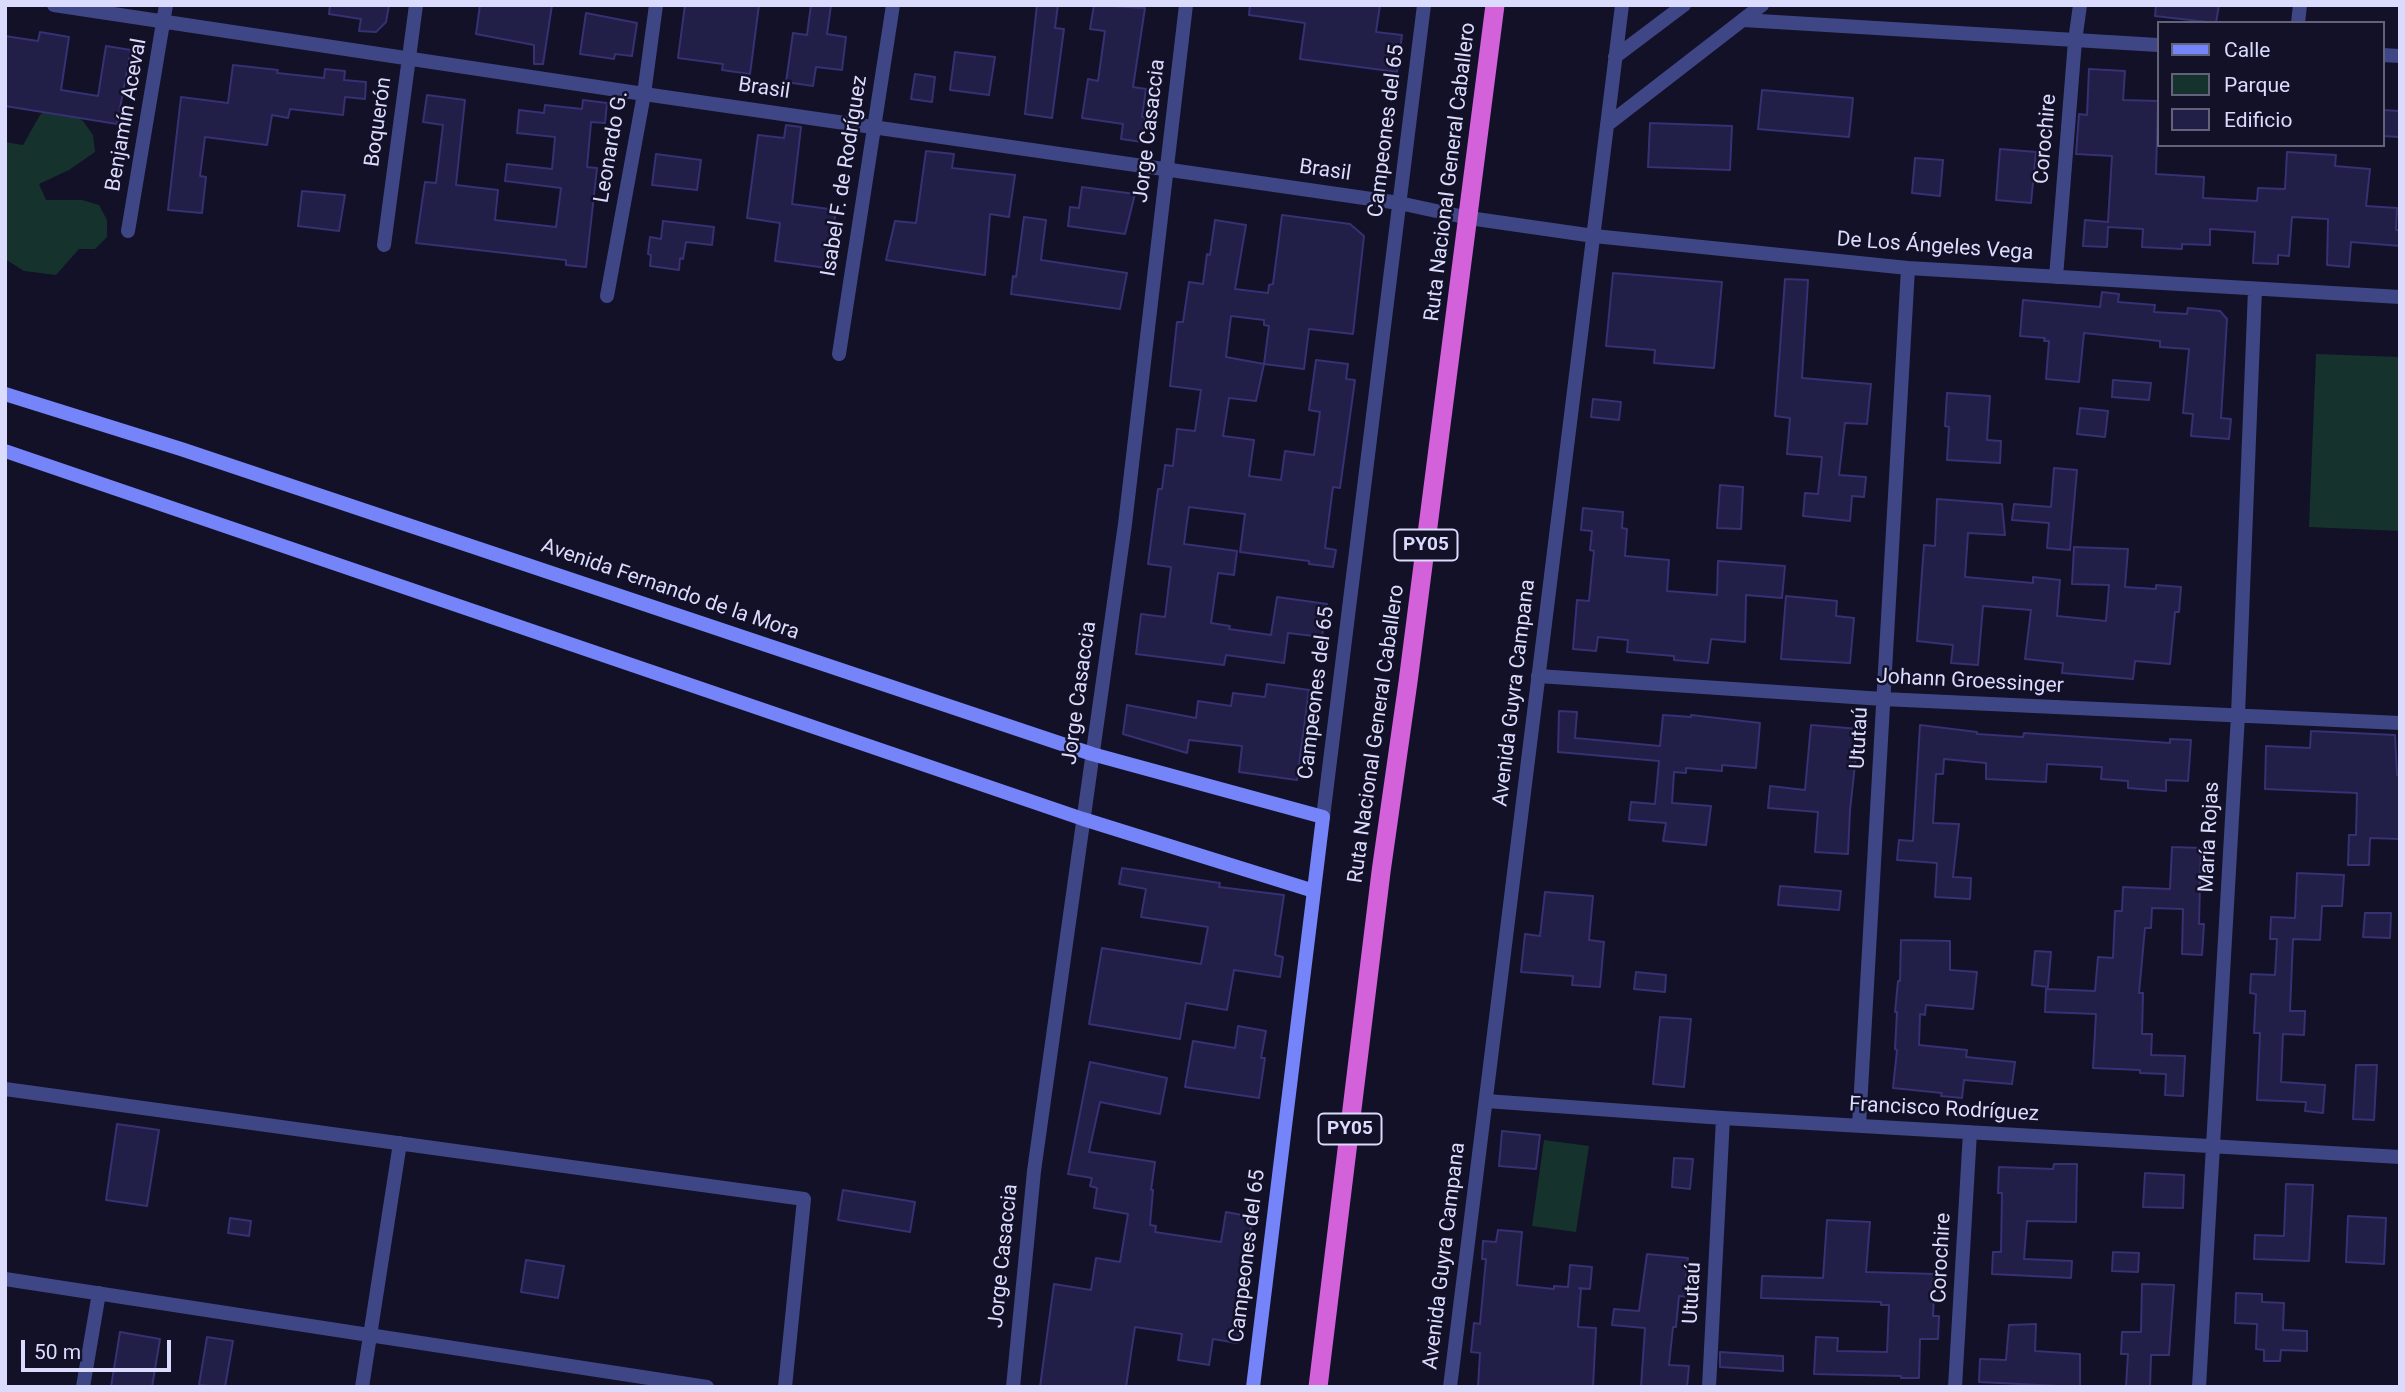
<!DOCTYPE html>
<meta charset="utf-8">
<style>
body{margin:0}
#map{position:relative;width:2405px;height:1392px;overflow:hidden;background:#121128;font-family:Roboto,sans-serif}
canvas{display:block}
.frame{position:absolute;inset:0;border:7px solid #dadbfd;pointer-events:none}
.legend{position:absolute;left:2157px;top:21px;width:228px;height:126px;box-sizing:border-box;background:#121128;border:2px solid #62627d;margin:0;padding:9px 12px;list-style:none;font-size:21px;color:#dadbfd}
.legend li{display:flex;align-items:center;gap:14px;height:35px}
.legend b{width:35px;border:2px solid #62627d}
.scale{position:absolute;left:21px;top:1340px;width:150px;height:32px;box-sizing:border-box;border:4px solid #dadbfd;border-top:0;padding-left:9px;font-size:21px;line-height:24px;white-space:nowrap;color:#dadbfd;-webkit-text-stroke:5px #121128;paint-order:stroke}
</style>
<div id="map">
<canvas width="2405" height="1392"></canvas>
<div class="frame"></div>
<ul class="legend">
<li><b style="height:9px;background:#7684f9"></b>Calle</li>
<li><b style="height:19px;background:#15322d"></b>Parque</li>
<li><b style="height:19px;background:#211e48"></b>Edificio</li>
</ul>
<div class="scale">50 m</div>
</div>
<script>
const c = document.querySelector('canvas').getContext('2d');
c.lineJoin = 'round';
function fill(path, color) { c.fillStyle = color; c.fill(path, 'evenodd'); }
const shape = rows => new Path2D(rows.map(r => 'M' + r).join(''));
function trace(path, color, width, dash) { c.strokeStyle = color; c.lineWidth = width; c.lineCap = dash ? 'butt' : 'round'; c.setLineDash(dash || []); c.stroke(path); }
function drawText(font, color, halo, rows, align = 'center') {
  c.font = font + ' Roboto,sans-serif'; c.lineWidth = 5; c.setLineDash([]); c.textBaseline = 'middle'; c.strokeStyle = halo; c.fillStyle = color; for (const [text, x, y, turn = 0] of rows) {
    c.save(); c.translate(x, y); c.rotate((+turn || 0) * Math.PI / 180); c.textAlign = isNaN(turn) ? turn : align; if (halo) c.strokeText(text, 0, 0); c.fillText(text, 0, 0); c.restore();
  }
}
fill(shape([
 [54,104,83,121,93,135,95,152,69,170,39,184,46,200,82,200,99,205,107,220,107,237,95,249,79,249,56,275,24,271,5,259,5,142,23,145,40,115],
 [2316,354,2400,357,2400,531,2309,527],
 [1544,1140,1589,1146,1576,1232,1532,1226]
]), '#15322d');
const building = shape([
 [330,5,389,5,386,22,376,32,359,31,361,19,329,14,330,5],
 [480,5,552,5,543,64,534,64,534,45,476,34,480,5],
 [685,5,759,5,750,74,722,70,723,64,678,58,685,5],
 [811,5,831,5,827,34,846,37,842,70,816,67,813,86,786,82,793,33,807,35,811,5],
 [1037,5,1058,5,1055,28,1064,29,1052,118,1025,114,1037,5],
 [1094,5,1145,8,1133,87,1146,89,1142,117,1145,117,1142,142,1121,139,1123,124,1082,118,1088,79,1098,81,1105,31,1090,29,1094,5],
 [1250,5,1380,5,1376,32,1402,35,1397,72,1300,59,1305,23,1249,15,1250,5],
 [2156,5,2219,5,2216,23,2155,16,2156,5],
 [586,13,637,23,632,56,615,54,614,59,580,54,586,13],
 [40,32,69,37,61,90,98,96,106,46,131,50,117,124,5,106,5,36,38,41,40,32],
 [955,52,995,57,989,95,950,90,955,52],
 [233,65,278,70,277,73,324,78,325,69,345,71,344,80,366,82,365,99,345,97,343,115,290,109,288,118,272,115,267,145,205,137,200,176,206,177,202,213,168,210,181,97,228,103,233,65],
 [2089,69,2125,71,2123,100,2158,101,2156,174,2204,177,2203,198,2257,201,2258,188,2285,189,2287,152,2336,155,2335,166,2370,169,2366,206,2397,208,2396,230,2400,230,2400,246,2351,242,2349,267,2327,265,2328,219,2292,217,2289,256,2278,255,2278,264,2253,263,2255,232,2210,229,2210,245,2182,244,2182,249,2142,247,2143,229,2108,227,2107,247,2083,246,2085,220,2108,222,2112,156,2076,154,2079,114,2087,115,2089,69],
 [915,74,935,77,932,102,911,99,915,74],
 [1762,90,1853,98,1849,137,1758,129,1762,90],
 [427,95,465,100,456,185,498,190,495,220,556,227,561,188,505,181,507,164,552,169,555,137,517,133,519,110,544,113,545,105,582,109,583,100,607,103,605,123,591,122,587,167,597,168,586,267,566,265,566,260,416,243,425,182,436,183,443,125,423,122,427,95],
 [2383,110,2400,111,2400,137,2382,136,2383,110],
 [1650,123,1732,126,1730,170,1648,167,1650,123],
 [786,125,801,127,792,204,836,210,827,268,775,261,780,223,747,218,758,135,784,138,786,125],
 [2000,149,2036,152,2031,203,1996,200,2000,149],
 [926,151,954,154,952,168,1015,175,1009,217,990,214,985,275,886,260,895,221,916,223,926,151],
 [656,154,701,160,697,190,652,185,656,154],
 [1915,158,1943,160,1940,196,1912,193,1915,158],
 [1082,187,1135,194,1125,234,1068,226,1070,207,1079,208,1082,187],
 [302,191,345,195,339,231,298,226,302,191],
 [1282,215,1350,224,1364,236,1353,334,1309,329,1304,369,1264,364,1256,401,1229,398,1223,436,1254,440,1249,476,1281,480,1285,451,1314,455,1320,412,1309,410,1316,360,1348,364,1346,379,1355,380,1340,488,1333,487,1325,548,1336,550,1333,567,1309,564,1309,561,1240,552,1245,514,1189,507,1184,544,1237,551,1234,575,1218,573,1211,623,1230,626,1229,629,1271,635,1277,597,1327,604,1322,637,1288,633,1284,663,1226,655,1224,665,1136,654,1141,614,1165,617,1171,567,1148,564,1158,489,1162,489,1165,465,1173,466,1177,429,1195,431,1201,390,1170,386,1177,322,1183,322,1189,282,1203,284,1207,254,1210,255,1215,220,1246,225,1235,289,1268,293,1269,285,1273,284,1282,215],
 [1231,316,1264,320,1264,325,1269,326,1264,364,1226,357,1231,316],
 [1024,217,1046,220,1041,260,1127,273,1120,309,1011,294,1013,276,1016,277,1024,217],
 [663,221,714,227,712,245,686,242,683,259,680,258,679,270,650,266,651,255,648,254,650,237,661,239,663,221],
 [1613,273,1722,282,1714,368,1654,363,1655,350,1606,346,1613,273],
 [1785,279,1808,280,1802,378,1871,384,1867,424,1845,423,1839,475,1866,477,1864,497,1852,496,1850,521,1803,516,1805,493,1818,494,1822,457,1787,454,1790,418,1775,416,1785,279],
 [2102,292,2119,294,2118,302,2155,305,2154,312,2187,314,2188,308,2220,311,2227,319,2221,418,2231,419,2229,439,2191,436,2193,414,2183,413,2189,349,2160,347,2160,341,2084,333,2079,382,2046,379,2049,341,2044,341,2045,338,2020,336,2023,300,2100,307,2102,292],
 [2113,380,2151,383,2149,400,2112,397,2113,380],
 [1947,393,1990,396,1987,440,2001,441,2000,463,1947,460,1949,427,1945,426,1947,393],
 [1593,399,1621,402,1619,420,1591,417,1593,399],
 [2080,408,2108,411,2105,437,2077,434,2080,408],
 [2054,468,2077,470,2070,550,2047,548,2049,523,2012,520,2014,504,2051,507,2054,468],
 [1720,485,1743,487,1741,529,1717,528,1720,485],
 [1937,499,2002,504,2005,535,1968,533,1965,577,2033,583,2033,577,2060,580,2057,616,2106,621,2109,585,2072,584,2074,547,2128,549,2125,587,2156,589,2156,585,2181,587,2179,612,2175,612,2170,664,2135,661,2133,679,2062,673,2063,663,2025,659,2031,610,1983,606,1978,665,1951,663,1953,645,1917,641,1924,545,1935,546,1937,499],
 [1583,508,1623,512,1622,528,1627,529,1625,556,1669,560,1667,591,1717,595,1718,561,1785,566,1782,598,1746,595,1745,642,1711,639,1708,663,1674,660,1674,656,1627,652,1628,640,1598,637,1596,651,1573,649,1577,600,1589,601,1594,551,1590,550,1592,531,1581,530,1583,508],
 [1786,596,1837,601,1836,616,1854,618,1850,663,1781,659,1786,596],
 [1267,684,1309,690,1297,780,1239,772,1242,746,1189,740,1187,753,1123,734,1127,705,1196,718,1198,701,1231,706,1233,693,1265,697,1267,684],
 [1559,711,1577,712,1575,738,1660,746,1663,715,1691,717,1691,715,1760,723,1756,768,1722,765,1722,771,1686,768,1686,773,1674,772,1672,803,1711,806,1706,845,1663,841,1666,823,1629,820,1631,802,1655,804,1659,761,1558,752,1559,711],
 [1811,725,1859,729,1850,810,1848,854,1815,852,1818,812,1768,808,1770,786,1805,790,1811,725],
 [1920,725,1977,732,1977,734,2023,737,2024,733,2170,743,2170,739,2191,740,2188,781,2166,780,2166,791,2128,788,2128,781,2101,779,2102,767,2047,764,2046,782,1986,779,1986,763,1944,759,1943,774,1936,774,1933,823,1959,824,1953,877,1971,878,1970,899,1935,897,1937,863,1897,860,1899,840,1913,841,1920,725],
 [2311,731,2395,735,2397,775,2400,775,2400,839,2370,838,2369,865,2348,865,2349,835,2356,835,2357,793,2265,789,2266,746,2310,748,2311,731],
 [2172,847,2201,848,2199,924,2204,924,2202,955,2182,954,2183,909,2152,908,2151,928,2145,928,2139,993,2143,993,2142,1034,2152,1034,2151,1055,2185,1056,2183,1096,2165,1095,2166,1074,2140,1073,2140,1070,2093,1068,2096,1014,2045,1012,2046,989,2095,991,2098,957,2113,958,2115,911,2122,911,2123,887,2170,889,2172,847],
 [1122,868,1220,883,1219,887,1284,895,1275,955,1283,957,1280,977,1234,970,1227,1010,1186,1003,1180,1039,1089,1024,1102,948,1201,964,1208,927,1141,917,1146,889,1119,884,1122,868],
 [2297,873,2344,875,2342,906,2322,906,2320,940,2293,939,2290,1011,2305,1011,2304,1035,2283,1034,2281,1082,2325,1085,2323,1113,2305,1111,2306,1102,2257,1100,2260,1033,2254,1033,2256,994,2250,993,2251,974,2275,975,2277,939,2270,939,2271,917,2295,918,2297,873],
 [1780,886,1841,891,1839,910,1778,905,1780,886],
 [1545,892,1593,896,1589,940,1604,942,1600,987,1572,985,1573,976,1521,972,1525,934,1540,936,1545,892],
 [2365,913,2391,913,2390,938,2363,937,2365,913],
 [1901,940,1950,941,1950,970,1977,972,1973,1009,1926,1005,1925,1015,1920,1014,1919,1045,1967,1050,1966,1057,2015,1062,2012,1084,1964,1080,1962,1098,1941,1096,1942,1093,1893,1088,1897,1050,1895,1049,1897,1012,1895,1012,1898,981,1900,981,1901,940],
 [2035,951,2051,952,2048,987,2032,985,2035,951],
 [1636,972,1666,975,1665,992,1634,989,1636,972],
 [1660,1017,1691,1019,1684,1087,1653,1084,1660,1017],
 [1238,1026,1266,1031,1261,1058,1265,1058,1259,1098,1185,1087,1193,1041,1235,1048,1238,1026],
 [1090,1062,1167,1078,1160,1114,1100,1102,1089,1152,1155,1162,1151,1190,1153,1190,1150,1225,1156,1226,1155,1232,1221,1242,1226,1212,1253,1217,1247,1247,1253,1248,1237,1343,1213,1339,1209,1365,1178,1360,1182,1334,1135,1327,1126,1387,1040,1387,1054,1284,1091,1290,1096,1258,1120,1262,1128,1214,1094,1208,1097,1188,1090,1186,1092,1178,1068,1174,1090,1062],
 [2356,1065,2377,1065,2374,1120,2353,1119,2356,1065],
 [117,1124,159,1130,147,1206,106,1200,117,1124],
 [1502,1131,1540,1135,1536,1169,1499,1166,1502,1131],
 [1674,1158,1693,1159,1690,1189,1672,1187,1674,1158],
 [2054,1164,2077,1164,2076,1222,2027,1221,2024,1259,2072,1261,2071,1278,1992,1274,1993,1252,2001,1252,2002,1193,1998,1193,1999,1167,2053,1169,2054,1164],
 [2145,1173,2184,1175,2183,1208,2143,1207,2145,1173],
 [2286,1184,2313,1185,2309,1261,2254,1259,2255,1235,2284,1236,2286,1184],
 [843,1190,915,1202,910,1232,838,1220,843,1190],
 [2348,1216,2386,1218,2384,1264,2346,1262,2348,1216],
 [230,1218,251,1221,249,1236,228,1233,230,1218],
 [1827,1220,1870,1222,1866,1272,1935,1274,1933,1316,1939,1316,1938,1339,1920,1339,1919,1378,1901,1378,1901,1376,1814,1374,1816,1337,1838,1338,1837,1351,1887,1352,1889,1305,1881,1305,1881,1302,1761,1298,1762,1276,1823,1278,1827,1220],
 [1498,1230,1522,1232,1517,1285,1554,1289,1554,1286,1568,1287,1570,1265,1592,1267,1590,1289,1579,1288,1581,1289,1578,1327,1596,1328,1593,1387,1478,1387,1480,1353,1471,1352,1474,1323,1480,1324,1486,1259,1482,1259,1483,1241,1496,1242,1498,1230],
 [2113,1252,2139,1253,2138,1272,2112,1271,2113,1252],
 [1647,1254,1688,1258,1686,1277,1691,1277,1689,1297,1679,1296,1676,1327,1673,1327,1669,1365,1689,1366,1687,1387,1641,1387,1645,1328,1612,1325,1614,1309,1639,1311,1647,1254],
 [526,1260,564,1266,558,1298,521,1292,526,1260],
 [2142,1284,2174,1285,2169,1355,2151,1355,2150,1387,2126,1387,2128,1354,2121,1354,2122,1332,2141,1332,2142,1284],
 [2236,1293,2262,1294,2262,1302,2284,1303,2283,1330,2307,1331,2307,1351,2281,1350,2280,1361,2264,1361,2264,1350,2256,1349,2257,1324,2235,1323,2236,1293],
 [2036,1324,2035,1351,2080,1354,2080,1387,1979,1382,1980,1359,2006,1360,2009,1325,2036,1324],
 [120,1332,160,1339,152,1387,111,1387,120,1332],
 [207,1337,233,1341,225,1387,199,1385,207,1337],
 [1720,1352,1783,1356,1783,1371,1720,1367,1720,1352]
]);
fill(building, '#211e48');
trace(building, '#363173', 2);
trace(shape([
 [54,5,644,94,1399,203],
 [1743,20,2158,45],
 [2298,23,2300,5],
 [2382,55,2400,56],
 [128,231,166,5],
 [1594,236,1908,268,2400,297],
 [384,245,416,5],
 [2056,277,2075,41,2080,5],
 [607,296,644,94,656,5],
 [839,354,893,5],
 [1538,676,1883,699,2400,723],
 [5,1089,804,1199,785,1387],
 [1486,1101,1723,1118,2400,1157],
 [1859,1125,1908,268],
 [5,1279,707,1387],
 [83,1387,99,1293],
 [362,1387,400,1143],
 [1013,1387,1034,1171,1125,524,1186,5],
 [1709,1387,1723,1118],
 [1955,1387,1970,1132],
 [2199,1387,2238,715,2255,289]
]), '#3f4685', 14);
trace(shape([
 [1615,57,1684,5],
 [1607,125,1762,5],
 [1399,203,1469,218,1594,236],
 [1323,817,1424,5],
 [1450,1387,1622,5]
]), '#3f4685', 14);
trace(shape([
 [5,394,181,449,1092,754,1323,817,1253,1387],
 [5,451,1083,819,1314,891]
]), '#7684f9', 14);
trace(shape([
 [1318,1387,1381,872,1408,682,1495,5]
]), '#d261da', 19);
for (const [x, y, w] of [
 [1426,545,63],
 [1350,1129,63]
]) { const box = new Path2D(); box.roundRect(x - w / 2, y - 15.5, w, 31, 5); c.fillStyle = '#121128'; c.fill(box); trace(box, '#dadbfd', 2); }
drawText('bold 19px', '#dadbfd', null, [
 ["PY05",1426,545],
 ["PY05",1350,1129]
]);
drawText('21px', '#dadbfd', '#121128', [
 ["Brasil",764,89,8],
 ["Benjamín Aceval",127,115,-80],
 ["Boquerón",379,122,-82],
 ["Jorge Casaccia",1150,131,-83],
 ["Campeones del 65",1387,131,-83],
 ["Corochire",2046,139,-85],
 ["Leonardo G.",612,147,-80],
 ["Brasil",1325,171,8],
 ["Ruta Nacional General Caballero",1451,172,-83],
 ["Isabel F. de Rodríguez",845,176,-81],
 ["De Los Ángeles Vega",1935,247,4],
 ["Avenida Fernando de la Mora",670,590,19],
 ["Johann Groessinger",1970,682,3],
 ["Jorge Casaccia",1080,693,-82],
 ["Campeones del 65",1317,693,-83],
 ["Avenida Guyra Campana",1515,693,-83],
 ["Ruta Nacional General Caballero",1377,734,-82],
 ["Ututaú",1860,738,-87],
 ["María Rojas",2210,837,-87],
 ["Francisco Rodríguez",1944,1110,3],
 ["Jorge Casaccia",1004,1256,-84],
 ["Campeones del 65",1248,1256,-83],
 ["Avenida Guyra Campana",1445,1256,-83],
 ["Corochire",1942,1258,-87],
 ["Ututaú",1693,1293,-87]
]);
</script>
